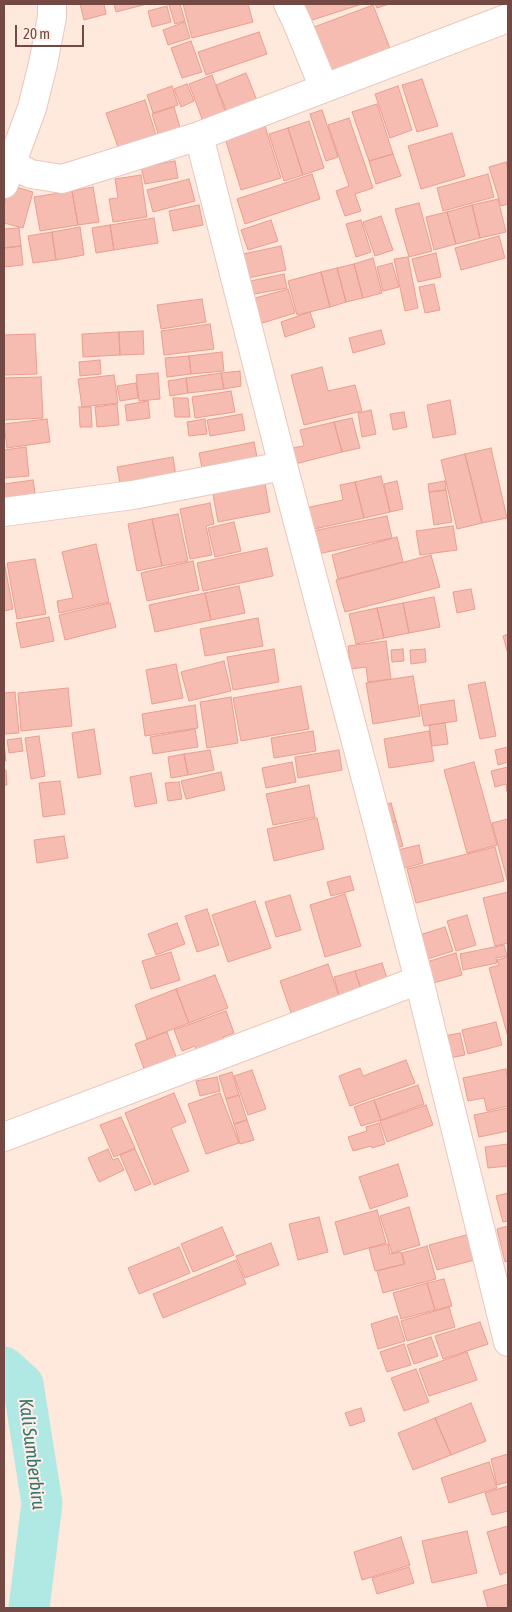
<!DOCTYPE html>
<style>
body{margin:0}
#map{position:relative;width:512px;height:1612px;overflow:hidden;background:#fee9dc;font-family:"Asap Condensed",sans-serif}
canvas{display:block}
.frame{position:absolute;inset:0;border:5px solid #754943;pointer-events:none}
.scale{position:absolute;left:15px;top:25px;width:69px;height:22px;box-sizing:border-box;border:2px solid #754943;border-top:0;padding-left:6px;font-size:15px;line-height:18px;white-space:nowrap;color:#754943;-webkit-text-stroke:4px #ffeee5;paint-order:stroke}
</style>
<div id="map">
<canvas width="512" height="1612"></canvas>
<div class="frame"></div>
<div class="scale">20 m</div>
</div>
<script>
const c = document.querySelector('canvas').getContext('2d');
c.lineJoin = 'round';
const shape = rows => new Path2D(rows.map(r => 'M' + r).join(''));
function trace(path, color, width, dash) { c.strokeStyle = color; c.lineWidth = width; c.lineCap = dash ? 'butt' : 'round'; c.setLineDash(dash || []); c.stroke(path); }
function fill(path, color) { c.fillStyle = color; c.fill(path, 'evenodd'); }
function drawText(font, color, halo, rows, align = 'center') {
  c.font = font + ' "Asap Condensed",sans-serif'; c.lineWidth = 4; c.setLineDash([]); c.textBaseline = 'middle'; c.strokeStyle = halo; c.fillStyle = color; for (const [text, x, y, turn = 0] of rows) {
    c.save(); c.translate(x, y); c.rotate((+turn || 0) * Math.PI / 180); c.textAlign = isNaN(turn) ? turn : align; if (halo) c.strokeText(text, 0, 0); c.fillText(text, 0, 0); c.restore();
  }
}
trace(shape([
 [4,1367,23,1384,42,1503,29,1608]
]), '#b0e9e4', 41);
const building = shape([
 [80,4,104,4,106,14,84,20,80,4],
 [114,4,147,4,116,12,114,4],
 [173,4,180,4,185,21,175,24,169,5,173,4],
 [183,4,248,4,253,22,192,38,183,4],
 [293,4,362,4,300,24,293,4],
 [375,4,389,4,377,8,375,4],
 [373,5,393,56,325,81,306,30,373,5],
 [167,6,171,22,152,27,148,11,167,6],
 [185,22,190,38,168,45,163,30,185,22],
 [259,32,267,54,206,75,198,52,259,32],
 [191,41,202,72,182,78,171,48,191,41],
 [246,73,258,103,228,115,216,85,246,73],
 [212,75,227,116,204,124,189,84,212,75],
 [422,79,438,126,417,132,402,85,422,79],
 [187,84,194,101,181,107,174,89,187,84],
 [172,86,178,105,153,113,147,95,172,86],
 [398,86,412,130,390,138,375,94,398,86],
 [145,100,157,138,119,150,106,113,145,100],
 [377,104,393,154,369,161,352,112,377,104],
 [174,107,182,134,160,140,152,114,174,107],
 [322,110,338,157,326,161,310,114,322,110],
 [349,118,373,188,355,194,361,211,345,216,336,191,349,186,328,125,349,118],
 [309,121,324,168,303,175,288,128,309,121],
 [265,126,281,178,241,190,225,138,265,126],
 [288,128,303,175,284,181,269,134,288,128],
 [452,133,465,176,421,189,408,146,452,133],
 [393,154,401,176,376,184,369,161,393,154],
 [175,161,178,178,145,184,141,167,175,161],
 [506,162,508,169,508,204,501,206,489,167,506,162],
 [312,174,320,199,245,224,237,199,312,174],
 [488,174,494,197,443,211,437,188,488,174],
 [141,175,147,217,113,222,109,199,118,198,115,179,141,175],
 [189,179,195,201,153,212,147,190,189,179],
 [9,185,33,192,23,228,4,223,4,205,9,185],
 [93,187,99,222,78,225,72,191,93,187],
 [72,191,78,225,40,231,34,197,72,191],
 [498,199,506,232,480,238,472,205,498,199],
 [419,203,432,251,409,257,395,209,419,203],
 [199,205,203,225,173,231,169,211,199,205],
 [472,205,480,238,456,244,447,212,472,205],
 [447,212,456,244,434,250,426,217,447,212],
 [381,216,393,250,375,256,363,222,381,216],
 [154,218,158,243,114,250,110,225,154,218],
 [271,220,278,241,248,250,241,230,271,220],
 [361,220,371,252,356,257,346,224,361,220],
 [110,225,114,250,96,253,92,228,110,225],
 [80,227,84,255,56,260,52,232,80,227],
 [19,228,21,246,4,248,4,229,19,228],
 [52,232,56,260,33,263,28,236,52,232],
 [499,236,505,258,461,270,455,248,499,236],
 [21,246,23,265,4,267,4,248,21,246],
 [281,246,286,270,248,278,243,254,281,246],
 [436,253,441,277,418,282,412,259,436,253],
 [408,257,418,308,405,311,394,259,408,257],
 [373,258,382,293,363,298,354,264,373,258],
 [392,263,399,287,383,291,377,267,392,263],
 [354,264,363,298,346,302,337,268,354,264],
 [337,268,346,302,330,307,321,272,337,268],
 [321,272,330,307,297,315,288,281,321,272],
 [284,274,287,288,249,295,246,282,284,274],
 [434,284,440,310,425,313,419,287,434,284],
 [288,289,295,313,256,325,248,300,288,289],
 [202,299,206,322,161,329,157,305,202,299],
 [310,312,315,327,285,337,281,322,310,312],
 [210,324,214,349,164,355,161,331,210,324],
 [381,330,385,344,353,353,349,338,381,330],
 [143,331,144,354,120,355,119,332,143,331],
 [119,332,120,355,83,357,82,334,119,332],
 [35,334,37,374,4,375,4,335,35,334],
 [222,352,224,371,191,374,189,356,222,352],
 [189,356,191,374,167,377,165,358,189,356],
 [100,360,101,374,80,376,79,362,100,360],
 [322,367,328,391,355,385,362,411,304,425,291,375,322,367],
 [240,371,241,386,224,389,221,373,240,371],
 [158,373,160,399,139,401,136,375,158,373],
 [221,373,224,389,188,393,186,378,221,373],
 [114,375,118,403,82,407,78,379,114,375],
 [41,377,43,418,4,420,4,378,41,377],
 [186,378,188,393,170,396,168,381,186,378],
 [136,383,138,398,120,401,117,386,136,383],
 [231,391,235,412,195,418,192,397,231,391],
 [173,398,188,398,190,417,175,417,173,398],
 [450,400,456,434,433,438,427,405,450,400],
 [148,401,150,418,127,421,125,405,148,401],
 [117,404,119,425,97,427,95,407,117,404],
 [79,407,91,407,92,427,80,427,79,407],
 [371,410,376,434,362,437,358,413,371,410],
 [404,412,407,427,393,430,390,414,404,412],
 [242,414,245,430,210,436,207,420,242,414],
 [352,418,360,448,342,452,334,422,352,418],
 [47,419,50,442,7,448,4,424,47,419],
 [205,419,207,434,189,436,187,422,205,419],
 [334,422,342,452,295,464,291,448,304,446,300,430,334,422],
 [254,442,259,467,204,478,199,453,254,442],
 [26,447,29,476,4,478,4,450,26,447],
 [491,448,507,518,482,523,465,454,491,448],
 [465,454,482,523,457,529,441,460,465,454],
 [173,457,177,483,122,493,117,467,173,457],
 [381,476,390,512,364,518,355,482,381,476],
 [33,480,37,505,4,510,4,484,33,480],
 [397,481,403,509,390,512,384,484,397,481],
 [445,481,446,490,429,492,428,484,445,481],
 [355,482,364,518,310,530,305,508,343,500,340,485,355,482],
 [265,484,270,512,218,522,213,494,265,484],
 [446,490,452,522,434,525,429,492,446,490],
 [210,503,214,524,206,526,212,555,190,559,180,509,210,503],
 [178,514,188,561,162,566,152,519,178,514],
 [387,516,392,538,318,554,313,531,387,516],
 [152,519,162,566,137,571,128,524,152,519],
 [234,522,241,551,215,557,208,528,234,522],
 [453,526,457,550,420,555,416,531,453,526],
 [397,537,403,562,338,579,332,555,397,537],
 [96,544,109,602,59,613,57,601,73,598,62,552,96,544],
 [267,548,273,576,203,591,197,563,267,548],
 [431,555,440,587,345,612,336,580,431,555],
 [35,559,46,614,17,619,7,563,35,559],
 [4,561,13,609,4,611,4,561],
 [193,561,199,590,147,601,141,573,193,561],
 [239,586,245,613,211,620,205,593,239,586],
 [471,589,475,609,457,613,453,592,471,589],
 [205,593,211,620,155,632,149,605,205,593],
 [434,597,440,627,409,633,403,603,434,597],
 [110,603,116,627,65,640,59,615,110,603],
 [403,603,409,633,384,638,377,608,403,603],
 [377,608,384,638,356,644,349,614,377,608],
 [49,617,54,641,21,648,16,623,49,617],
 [258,618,263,646,205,656,200,629,258,618],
 [508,634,508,654,503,636,508,634],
 [386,641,391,679,368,682,366,667,351,669,348,646,386,641],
 [274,649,279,682,233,690,227,657,274,649],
 [403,649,404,661,392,662,391,650,403,649],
 [425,649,426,662,411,664,410,650,425,649],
 [224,661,231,691,189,701,181,672,224,661],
 [176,664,183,698,152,704,146,670,176,664],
 [413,676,420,716,373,724,366,683,413,676],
 [485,682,496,736,480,739,468,685,485,682],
 [301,686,309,729,241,741,233,698,301,686],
 [68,688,72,726,21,731,18,693,68,688],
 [15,692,19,733,4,734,4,693,15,692],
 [231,697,238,743,207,748,200,702,231,697],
 [454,700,457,721,424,726,420,705,454,700],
 [195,705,198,728,145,736,142,714,195,705],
 [445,723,448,744,432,746,429,725,445,723],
 [94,729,101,774,78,778,72,733,94,729],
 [195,729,198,747,153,754,150,737,195,729],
 [313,731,316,751,274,758,271,738,313,731],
 [429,731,434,761,389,768,384,739,429,731],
 [39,736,45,776,31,779,25,738,39,736],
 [21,738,23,751,9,753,7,740,21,738],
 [4,741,6,761,4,761,4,741],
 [508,747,508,762,498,765,495,750,508,747],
 [210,750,214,770,188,775,184,754,210,750],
 [339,750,342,770,298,778,295,757,339,750],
 [184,754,188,775,171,778,168,757,184,754],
 [292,762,296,782,266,788,262,768,292,762],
 [474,762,497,845,467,853,444,770,474,762],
 [508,767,508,791,507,792,506,784,495,787,491,771,508,767],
 [4,770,6,770,7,785,4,785,4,770],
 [221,772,225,790,186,799,181,781,221,772],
 [151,773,157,803,135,807,130,777,151,773],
 [60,781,65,814,43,817,39,783,60,781],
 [179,782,182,799,168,801,165,783,179,782],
 [309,785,315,817,273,825,266,794,309,785],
 [391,803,396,821,382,825,377,807,391,803],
 [317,818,324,849,274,861,267,829,317,818],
 [508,819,508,883,492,823,508,819],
 [396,821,403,846,388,850,382,825,396,821],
 [64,836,68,858,37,863,34,840,64,836],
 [419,845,423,863,394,871,389,852,419,845],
 [495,847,504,881,416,903,407,869,495,847],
 [350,876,354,890,331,896,327,882,350,876],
 [508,892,508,943,495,946,483,898,508,892],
 [345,894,361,946,325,957,310,905,345,894],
 [290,895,301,930,276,937,265,902,290,895],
 [255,901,271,948,228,962,212,915,255,901],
 [207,909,219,945,197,952,185,916,207,909],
 [467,915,476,945,456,951,447,921,467,915],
 [177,923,185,944,156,955,148,934,177,923],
 [445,927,453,951,421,961,413,937,445,927],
 [504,945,507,956,496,958,497,963,463,970,460,954,504,945],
 [171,952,180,980,151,989,142,961,171,952],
 [456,953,462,975,426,985,420,964,456,953],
 [508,957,508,1037,489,968,499,965,497,960,508,957],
 [382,963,389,984,362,992,355,971,382,963],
 [328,964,343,1008,295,1024,280,981,328,964],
 [355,971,362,992,340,999,334,977,355,971],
 [215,975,228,1008,189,1023,176,989,215,975],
 [176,989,189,1023,147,1039,135,1005,176,989],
 [226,1011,234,1033,223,1037,226,1047,199,1057,195,1046,182,1051,174,1030,226,1011],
 [496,1022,502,1045,468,1054,462,1030,496,1022],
 [167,1032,179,1065,147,1077,135,1044,167,1032],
 [460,1033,465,1055,449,1058,444,1036,460,1033],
 [406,1060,415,1083,350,1106,339,1076,360,1068,363,1076,406,1060],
 [506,1069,508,1081,508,1106,487,1111,484,1098,468,1101,463,1078,506,1069],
 [252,1070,266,1109,248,1115,234,1076,252,1070],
 [232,1072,239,1095,226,1099,219,1076,232,1072],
 [217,1077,220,1091,200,1096,196,1081,217,1077],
 [418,1085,424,1104,381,1120,374,1100,418,1085],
 [174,1093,186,1122,171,1128,189,1171,154,1185,125,1113,174,1093],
 [220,1093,239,1143,206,1154,188,1104,220,1093],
 [239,1095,247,1120,234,1124,226,1099,239,1095],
 [374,1100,381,1120,361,1126,354,1107,374,1100],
 [426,1105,433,1125,387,1142,380,1121,426,1105],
 [508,1108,508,1131,479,1137,474,1115,508,1108],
 [121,1117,135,1148,114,1157,100,1125,121,1117],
 [247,1120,254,1140,240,1144,234,1124,247,1120],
 [379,1123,385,1144,372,1148,371,1146,353,1151,348,1137,367,1131,366,1127,379,1123],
 [508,1144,508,1166,488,1168,485,1147,508,1144],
 [108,1149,113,1160,118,1158,124,1170,99,1182,88,1158,108,1149],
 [135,1149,151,1184,135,1191,120,1155,135,1149],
 [398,1164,408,1196,370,1209,359,1177,398,1164],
 [508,1193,508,1221,503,1222,496,1196,508,1193],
 [409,1207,420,1245,392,1253,380,1216,409,1207],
 [377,1210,386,1243,344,1255,335,1222,377,1210],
 [319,1217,328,1252,298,1260,289,1224,319,1217],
 [508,1226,508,1261,505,1262,497,1229,508,1226],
 [222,1227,234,1255,193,1272,181,1244,222,1227],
 [470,1234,478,1259,437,1270,429,1245,470,1234],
 [271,1243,279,1265,245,1278,236,1256,271,1243],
 [388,1244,390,1254,401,1252,404,1264,375,1271,369,1248,388,1244],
 [427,1246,436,1279,383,1293,377,1271,405,1264,402,1253,427,1246],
 [179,1247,190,1273,139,1294,128,1268,179,1247],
 [236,1260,246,1284,163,1318,153,1294,236,1260],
 [444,1279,452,1306,435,1310,427,1283,444,1279],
 [427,1283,435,1310,401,1319,393,1293,427,1283],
 [449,1307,455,1327,407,1341,401,1321,449,1307],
 [397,1316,405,1341,378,1349,371,1324,397,1316],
 [480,1322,488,1344,443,1359,435,1336,480,1322],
 [431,1337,438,1356,414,1364,407,1345,431,1337],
 [404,1344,411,1365,387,1372,380,1352,404,1344],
 [467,1352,477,1380,429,1396,419,1369,467,1352],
 [416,1369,429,1402,404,1411,391,1378,416,1369],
 [471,1403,486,1441,451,1455,435,1418,471,1403],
 [361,1408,365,1421,350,1426,345,1413,361,1408],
 [435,1418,451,1455,413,1470,398,1433,435,1418],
 [508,1454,508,1482,497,1485,491,1459,508,1454],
 [489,1462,497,1488,449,1503,441,1478,489,1462],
 [508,1486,508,1511,492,1515,485,1493,508,1486],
 [508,1526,508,1572,500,1575,487,1532,508,1526],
 [467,1531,477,1573,432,1583,422,1541,467,1531],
 [401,1537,410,1565,362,1580,354,1552,401,1537],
 [409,1567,414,1583,377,1594,372,1578,409,1567],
 [508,1584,508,1608,488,1608,483,1591,508,1584]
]);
fill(building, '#f6bcb1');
trace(building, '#ea9d90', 1);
const minor = shape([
 [288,4,296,20,324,88],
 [199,136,280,454,419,980,508,1342],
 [4,161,31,174,62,179,199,136,508,18],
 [4,184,32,108,43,64,52,17,52,4],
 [4,512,133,495,283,466],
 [4,1137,419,980]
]);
trace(minor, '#e8c7bd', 30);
trace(minor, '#fff', 28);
drawText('italic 19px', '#347671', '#ffeee5', [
 ["Kali Sumberbiru",32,1454,83]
]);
</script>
